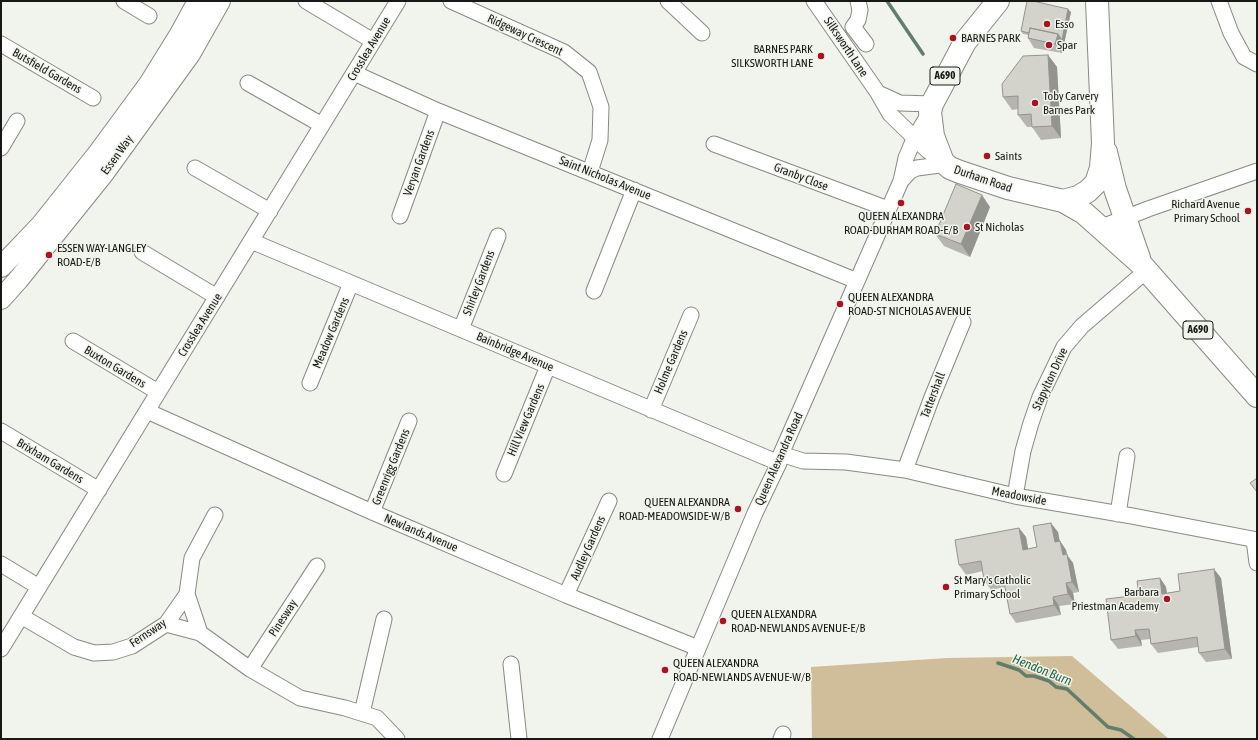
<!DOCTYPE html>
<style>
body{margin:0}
#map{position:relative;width:1258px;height:740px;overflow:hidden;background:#f1f4ec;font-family:"Asap Condensed",sans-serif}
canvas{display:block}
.frame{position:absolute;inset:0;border:2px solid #181916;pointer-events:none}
</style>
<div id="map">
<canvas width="1258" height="740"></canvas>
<div class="frame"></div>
</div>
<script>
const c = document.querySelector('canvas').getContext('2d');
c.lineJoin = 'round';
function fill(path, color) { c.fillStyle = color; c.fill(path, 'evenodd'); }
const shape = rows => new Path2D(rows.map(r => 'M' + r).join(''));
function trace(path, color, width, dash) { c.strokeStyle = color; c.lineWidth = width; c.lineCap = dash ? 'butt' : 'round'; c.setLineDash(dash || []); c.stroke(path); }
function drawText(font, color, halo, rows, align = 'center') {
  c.font = font + ' "Asap Condensed",sans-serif'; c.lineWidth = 3; c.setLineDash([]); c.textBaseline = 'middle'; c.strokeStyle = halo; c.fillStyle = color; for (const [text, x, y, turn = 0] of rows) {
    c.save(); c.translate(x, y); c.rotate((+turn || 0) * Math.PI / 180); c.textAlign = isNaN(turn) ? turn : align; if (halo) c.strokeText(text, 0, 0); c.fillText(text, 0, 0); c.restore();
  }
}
fill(shape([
 [1072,656,1169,739,812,739,811,667,947,658]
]), '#d0bd9a');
trace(shape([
 [887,1,923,54],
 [998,663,1019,670,1026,676,1034,676,1049,681,1056,687,1067,689,1108,727,1121,730,1134,739]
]), '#617d6c', 3.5);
const minor = shape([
 [124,1,149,16],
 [306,1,373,41],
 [451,1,564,52,589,72,601,107,600,140,590,172],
 [668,1,702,33],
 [814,1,878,93,890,114,927,150,943,162],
 [858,1,860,10,858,20,853,27,866,44],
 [1219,1,1231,33,1244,57,1257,64],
 [1,44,93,98],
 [354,73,438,111,857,281],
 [248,83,322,125],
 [878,93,900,103,932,104],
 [714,144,888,209],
 [1,148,17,121],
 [195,168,270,211],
 [901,181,910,171,917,168,940,165,950,168],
 [400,216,438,111],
 [1102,227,1148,209,1257,171],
 [251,241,779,463],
 [142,252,217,297],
 [594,291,634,190],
 [461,329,498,236],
 [73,341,158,392],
 [310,383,351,283],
 [651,410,691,315],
 [147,411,372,512,566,595,698,648],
 [1,431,99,490],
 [781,454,803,461,846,462,905,470,1015,496,1132,516,1257,540],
 [905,470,932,397,963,322],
 [504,474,548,366],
 [1015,496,1023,451,1031,423,1040,397,1064,347,1082,326,1146,271],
 [372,512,409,421],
 [1118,514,1127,456],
 [1254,540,1257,563],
 [1,564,39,587],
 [187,594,200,633,250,669,300,698,345,708,377,718,397,739],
 [566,595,609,501],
 [21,616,74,647,94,653,113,652,132,646,166,624,187,594,192,558,215,515],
 [166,624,200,633],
 [1,649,398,1],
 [511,664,519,739],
 [250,669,317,566],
 [362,713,384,619],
 [660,739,755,513,779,463,781,454,901,181,906,158,914,139,930,112],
 [781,739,783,734]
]);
const major = shape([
 [1,267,41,225,99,152,149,84,180,34,198,1],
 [1,299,18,280,104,173,190,54,220,1]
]);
const highway = shape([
 [998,1,965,42,932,104,930,112,933,136,943,162,950,168,960,172,1008,188,1063,201,1084,213,1140,263,1257,396],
 [1106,152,1115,189,1139,258],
 [1063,201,1078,197,1088,191,1096,183,1101,168,1103,143,1097,1]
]);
trace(minor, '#888a82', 17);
trace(major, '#888a82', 22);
trace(highway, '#888a82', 24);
trace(minor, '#fff', 15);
trace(major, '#fff', 20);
trace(highway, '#fff', 22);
fill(shape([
 [1071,12,1062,53,1034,48,1028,38,1029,35,1023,34,1021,31],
 [1048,55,1057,67,1061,138,1041,140,1032,127,1027,127,1018,115,1018,109,1012,110,1003,97],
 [990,207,970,257,944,246,935,234],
 [1019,528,1026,537,1028,549,1037,547,1058,532,1060,541,1066,550,1067,555,1073,563,1079,592,1073,593,1075,604,1059,606,1061,615,1016,623,1010,614,1005,587,991,590,984,580,983,571,966,575,959,565],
 [1160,578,1166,587,1167,593,1180,591,1221,578,1232,659,1206,662,1199,653,1198,647,1158,653,1151,644,1150,639,1141,640,1142,646,1118,649,1111,640,1139,595]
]), '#b6b5af');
fill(shape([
 [1068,9,1071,12,1062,53,1055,44,1058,34],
 [1048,55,1057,67,1061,138,1052,126],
 [982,195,990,207,970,257,961,244],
 [1051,523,1058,532,1061,551,1055,542],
 [1019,528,1026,537,1030,559,1023,550],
 [1060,541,1066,550,1067,555,1073,563,1079,592,1072,582,1063,555],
 [1214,569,1221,578,1232,659,1225,649],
 [1160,578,1166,587,1168,603,1162,594],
 [1066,583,1073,593,1075,604,1068,594],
 [1053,597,1059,606,1061,615,1054,605],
 [1135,630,1141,640,1142,646,1136,636]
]), '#94948e');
const building = shape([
 [1027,1,1033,1,1068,9,1062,40,1058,34,1030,28,1029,33,1021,31,1027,1],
 [1030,28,1058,34,1055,44,1028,38,1030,28],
 [1048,55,1052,126,1032,127,1031,114,1018,115,1018,96,1003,97,1002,84,1023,56,1048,55],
 [956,184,982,195,961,244,935,234,956,184],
 [1257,478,1257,492,1250,483,1257,478],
 [1051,523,1055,542,1060,541,1063,555,1067,554,1072,582,1066,583,1068,594,1053,597,1054,605,1010,614,1003,577,984,580,981,561,959,565,955,540,1019,528,1023,550,1037,547,1033,526,1051,523],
 [1214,569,1225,649,1199,653,1197,637,1151,644,1149,629,1135,630,1136,636,1111,640,1106,599,1139,595,1137,581,1160,578,1162,594,1180,591,1178,574,1214,569]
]);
fill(building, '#d4d3cb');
trace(building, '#94948e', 1);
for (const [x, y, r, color] of [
 [1047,24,4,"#a91322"],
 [953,38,4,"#a91322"],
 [1049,45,4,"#a91322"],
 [821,56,4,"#a91322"],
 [1035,103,4,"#a91322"],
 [987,156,4,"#a91322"],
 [901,203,4,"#a91322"],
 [1248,211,4,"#a91322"],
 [967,227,4,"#a91322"],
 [49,255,4,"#a91322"],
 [840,304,4,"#a91322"],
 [738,509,4,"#a91322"],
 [946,587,4,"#a91322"],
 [1167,599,4,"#a91322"],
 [723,621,4,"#a91322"],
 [665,670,4,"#a91322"]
]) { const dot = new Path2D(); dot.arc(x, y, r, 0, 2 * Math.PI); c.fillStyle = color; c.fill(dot); trace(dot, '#f1f4ec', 1.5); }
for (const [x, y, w] of [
 [945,76,30],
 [1198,330,30]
]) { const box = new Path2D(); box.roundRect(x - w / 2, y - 9, w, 18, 3); c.fillStyle = '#f1f4ec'; c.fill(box); trace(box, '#181916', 1); }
drawText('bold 11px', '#181916', null, [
 ["A690",945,76],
 ["A690",1198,330]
]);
drawText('12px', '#181916', '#f1f4ec', [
 ["Esso",1055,24],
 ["BARNES PARK",961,38],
 ["Spar",1057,45],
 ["BARNES PARK",813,49,"right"],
 ["SILKSWORTH LANE",813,63,"right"],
 ["Toby Carvery",1043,96],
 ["Barnes Park",1043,110],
 ["Saints",995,156],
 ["Richard Avenue",1240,204,"right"],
 ["Primary School",1240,218,"right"],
 ["QUEEN ALEXANDRA",901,216,"center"],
 ["ROAD-DURHAM ROAD-E/B",901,230,"center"],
 ["St Nicholas",975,227],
 ["ESSEN WAY-LANGLEY",57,248],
 ["ROAD-E/B",57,262],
 ["QUEEN ALEXANDRA",848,297],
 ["ROAD-ST NICHOLAS AVENUE",848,311],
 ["QUEEN ALEXANDRA",730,502,"right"],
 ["ROAD-MEADOWSIDE-W/B",730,516,"right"],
 ["St Mary's Catholic",954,580],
 ["Primary School",954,594],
 ["Barbara",1159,592,"right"],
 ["Priestman Academy",1159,606,"right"],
 ["QUEEN ALEXANDRA",731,614],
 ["ROAD-NEWLANDS AVENUE-E/B",731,628],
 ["QUEEN ALEXANDRA",673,663],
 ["ROAD-NEWLANDS AVENUE-W/B",673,677]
], 'left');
drawText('12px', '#181916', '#f1f4ec', [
 ["Ridgeway Crescent",525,35,25],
 ["Silksworth Lane",846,47,56],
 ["Crosslea Avenue",369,49,-59],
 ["Butsfield Gardens",47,71,30],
 ["Essen Way",117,155,-54],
 ["Veryan Gardens",419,163,-70],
 ["Granby Close",801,177,21],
 ["Saint Nicholas Avenue",605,178,22],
 ["Durham Road",983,179,19],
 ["Shirley Gardens",479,283,-69],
 ["Crosslea Avenue",200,325,-58],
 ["Meadow Gardens",331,333,-67],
 ["Bainbridge Avenue",515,352,23],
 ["Holme Gardens",671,362,-67],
 ["Buxton Gardens",115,367,31],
 ["Stapylton Drive",1050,379,-65],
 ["Tattershall",933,395,-69],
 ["Hill View Gardens",526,420,-67],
 ["Queen Alexandra Road",779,459,-66],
 ["Brixham Gardens",50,461,31],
 ["Greenrigg Gardens",391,467,-68],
 ["Meadowside",1019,496,11],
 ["Newlands Avenue",421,533,23],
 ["Audley Gardens",588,548,-66],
 ["Pinesway",283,618,-57],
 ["Fernsway",148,633,-34]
]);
drawText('italic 13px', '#226444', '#f1f4ec', [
 ["Hendon Burn",1042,670,22]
]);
</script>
